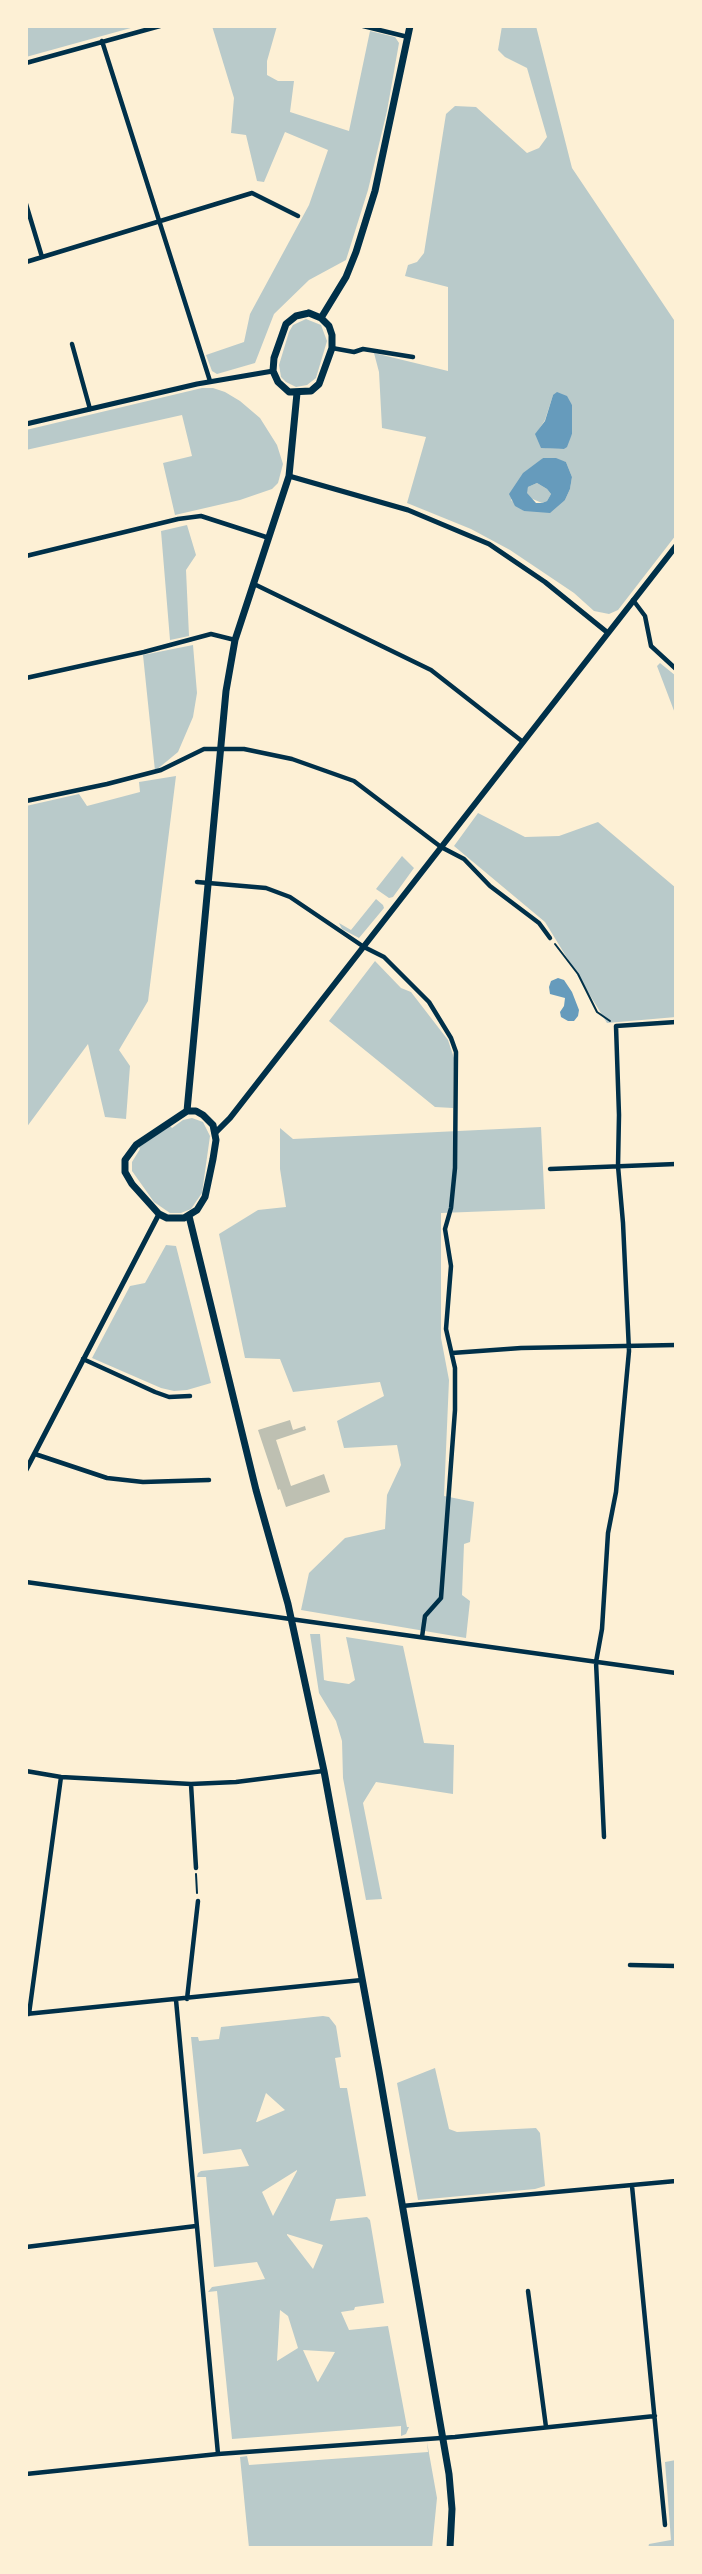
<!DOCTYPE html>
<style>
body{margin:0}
#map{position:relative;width:702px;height:2574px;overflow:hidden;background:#fdf0d5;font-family:Poppins,sans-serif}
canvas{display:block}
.frame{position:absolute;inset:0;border:28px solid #fdf0d5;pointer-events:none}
</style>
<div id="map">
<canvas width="702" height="2574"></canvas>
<div class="frame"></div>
</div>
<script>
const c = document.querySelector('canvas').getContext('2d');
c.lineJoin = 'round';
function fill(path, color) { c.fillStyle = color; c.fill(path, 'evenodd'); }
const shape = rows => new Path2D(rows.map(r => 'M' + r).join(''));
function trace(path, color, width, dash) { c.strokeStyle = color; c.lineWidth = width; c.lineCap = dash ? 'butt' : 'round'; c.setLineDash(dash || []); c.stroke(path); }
fill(shape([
 [26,26,138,26,26,57],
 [212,26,277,26,267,61,267,75,278,81,294,81,290,112,349,131,370,31,395,37,399,43,387,111,368,190,346,260,309,280,274,314,255,363,217,374,212,371,206,355,244,342,250,314,309,205,328,150,285,132,264,182,257,181,246,135,231,133,234,98],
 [502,26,536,26,572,168,676,323,676,535,618,610,609,614,594,611,574,593,510,550,471,529,407,503,426,437,382,428,379,372,374,353,448,371,448,287,405,276,408,265,417,262,424,253,446,114,455,106,476,107,527,153,539,148,547,137,527,68,505,57,498,50],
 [553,395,572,405,572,434,564,449,545,448,536,434,545,420],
 [543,458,566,462,572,477,570,489,565,500,524,511,511,500],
 [306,319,321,325,327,341,316,378,307,385,296,387,286,382,281,377,279,365,289,332,293,325],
 [202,388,213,388,225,392,240,401,260,418,277,445,283,464,278,483,272,489,240,500,175,515,163,463,192,456,182,415,26,450,26,430],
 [537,483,547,489,551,494,547,501,542,503,528,497,526,493,528,487],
 [187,525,196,555,186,570,189,636,170,640,161,531],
 [193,645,197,693,193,717,178,752,155,771,143,655],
 [660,663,676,676,676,716,657,666],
 [176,776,148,1001,119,1050,130,1066,126,1119,105,1117,88,1044,26,1128,26,806,79,794,87,806,140,792,139,782],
 [478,813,525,837,559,836,598,822,676,888,676,1017,607,1023,545,922,454,846],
 [402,856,414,868,393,897,389,898,376,889],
 [376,899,383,905,384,908,359,938,342,929,339,923,351,930],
 [375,961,401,988,411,992,448,1040,454,1058,453,1108,435,1107,329,1021],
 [192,1118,203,1122,210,1136,202,1193,191,1209,181,1213,170,1213,154,1202,132,1171,132,1162,140,1149,139,1147,170,1126,172,1128,183,1120],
 [541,1127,545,1209,441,1213,441,1338,449,1380,444,1496,474,1502,470,1542,464,1544,462,1595,470,1601,466,1638,301,1610,309,1573,345,1538,385,1529,387,1495,401,1465,397,1445,344,1448,337,1421,384,1396,380,1382,293,1392,280,1359,245,1358,219,1234,258,1210,286,1207,280,1169,280,1128,293,1139],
 [166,1245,176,1246,211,1383,187,1390,174,1391,161,1388,92,1358,130,1286,145,1283],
 [310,1634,320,1634,324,1680,328,1681,349,1684,355,1680,346,1637,403,1646,424,1743,454,1745,453,1794,376,1782,363,1803,382,1899,366,1900,343,1778,342,1741,336,1721,319,1693],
 [323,2016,329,2017,336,2026,341,2057,335,2058,340,2088,347,2088,366,2196,336,2199,330,2221,367,2217,370,2220,384,2303,355,2307,354,2310,341,2312,349,2330,388,2326,407,2427,409,2427,406,2434,401,2436,401,2426,232,2439,217,2291,208,2292,212,2287,265,2279,257,2262,214,2267,206,2177,197,2177,198,2173,201,2171,249,2166,241,2149,203,2154,191,2037,198,2037,199,2041,219,2039,221,2027],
 [266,2093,285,2110,257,2122,256,2122],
 [297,2170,297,2171,273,2216,262,2192],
 [287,2234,323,2245,313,2269,287,2235],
 [280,2310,288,2316,298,2348,277,2361],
 [303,2350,335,2352,318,2382,317,2381],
 [435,2068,449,2129,457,2132,536,2128,540,2133,545,2186,535,2189,418,2200,397,2083],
 [427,2442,437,2498,432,2548,249,2548,240,2457,247,2456,249,2465,428,2452],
 [676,2460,676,2548,648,2548,649,2544,671,2540,665,2462]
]), '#b9caca');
fill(shape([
 [557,392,567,396,572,405,572,434,567,447,564,449,541,448,535,434,545,421,553,395],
 [543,458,556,458,566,462,572,477,570,489,565,500,550,513,524,511,515,506,509,494,523,473],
 [537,483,547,489,551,494,547,501,542,503,536,503,527,493,528,487],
 [558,978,564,980,572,992,579,1010,578,1016,574,1021,568,1021,561,1017,560,1012,564,1006,565,998,550,994,549,987,551,981]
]), '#669bbc');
fill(shape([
 [290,1420,293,1430,305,1426,306,1430,276,1440,291,1486,324,1474,330,1492,286,1507,280,1489,278,1490,258,1430]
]), '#bec0b2');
trace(shape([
 [555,944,578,974,597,1012,610,1021],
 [196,1874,197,1893]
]), '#003049', 2);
trace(shape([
 [363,26,408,37],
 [102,41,210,381],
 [26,63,160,26],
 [26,204,42,257],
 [26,262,252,193,298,216],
 [72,344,90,409],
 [332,348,354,352,363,349,413,357],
 [26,556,178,519,201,516,269,538],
 [254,584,431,670,523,742],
 [633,600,645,616,651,646,676,669],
 [26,678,144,652,211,634,235,640],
 [26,801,107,784,161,770,204,749,244,749,292,759,354,781,441,847,464,859,490,886,539,923,550,938],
 [197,882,266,888,290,897,364,947,384,957,429,1002,451,1038,456,1052,455,1168,451,1208,445,1229,451,1266,446,1329,455,1368,455,1410,441,1598,425,1616,422,1637],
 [550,1169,676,1164],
 [452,1353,521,1348,676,1345],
 [83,1359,155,1392,169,1397,190,1396],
 [35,1454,107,1478,143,1482,209,1480],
 [26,1582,676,1673],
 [26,1771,61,1777,191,1784,236,1782,323,1771],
 [191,1784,196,1868],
 [604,1837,596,1662,602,1629,608,1533,616,1492,629,1351,623,1223,618,1166,619,1115,616,1026,676,1022],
 [630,1965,676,1966],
 [187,1999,198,1901],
 [176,2000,218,2454],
 [26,2014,362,1980],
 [29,2014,61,1777],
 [632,2186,665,2525],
 [402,2206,676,2181],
 [26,2247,196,2226],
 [528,2291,546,2427],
 [26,2474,218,2454,455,2437,655,2416]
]), '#003049', 4.5);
trace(shape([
 [26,424,197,384,273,371],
 [289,476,408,510,489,544,545,582,608,633],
 [26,1470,159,1214]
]), '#003049', 5);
trace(shape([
 [215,1133,230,1118,676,546]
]), '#003049', 6);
trace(shape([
 [309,313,321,318,329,326,332,335,332,348,319,384,311,391,289,392,278,382,273,371,274,358,286,324,296,316,309,313],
 [321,318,346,277,356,252,375,191,410,26],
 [187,1111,226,691,235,640,289,476,297,393],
 [187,1111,196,1111,203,1115,213,1125,216,1140,213,1159,205,1197,197,1210,184,1218,167,1218,159,1214,132,1184,125,1172,125,1160,136,1145,187,1111],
 [189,1216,256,1490,288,1604,324,1771,379,2071,449,2474,452,2509,450,2548]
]), '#003049', 7);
</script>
